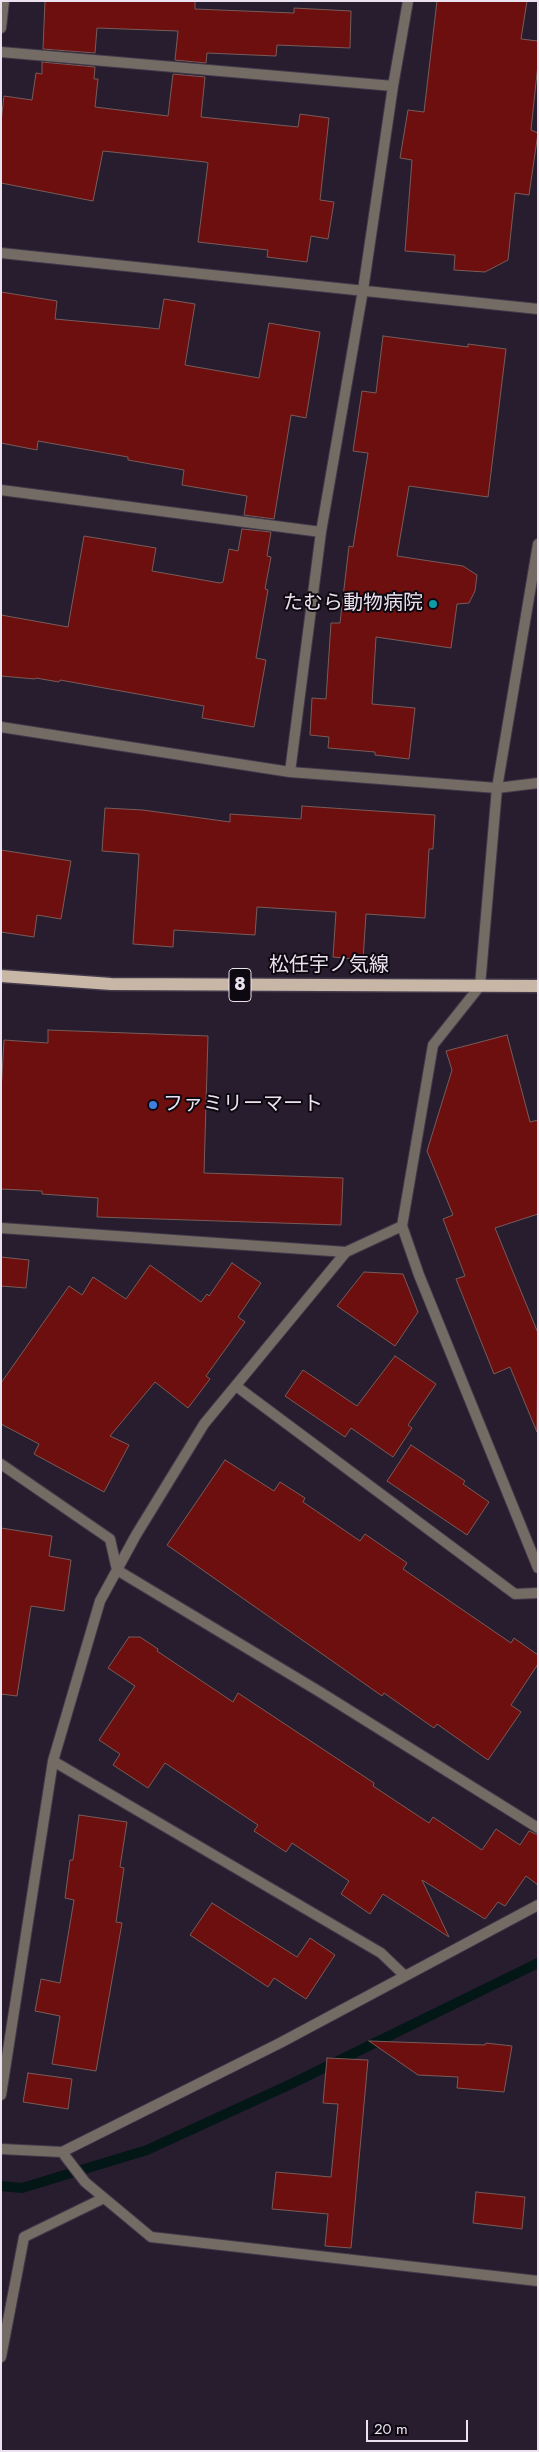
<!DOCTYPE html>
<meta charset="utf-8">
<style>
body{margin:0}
#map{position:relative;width:539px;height:2452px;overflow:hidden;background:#271d2f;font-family:Jost,sans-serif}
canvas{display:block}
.frame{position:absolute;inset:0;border:2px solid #eae3ef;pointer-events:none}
.scale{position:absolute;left:366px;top:2420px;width:102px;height:22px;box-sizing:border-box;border:2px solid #eae3ef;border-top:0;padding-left:6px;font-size:15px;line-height:18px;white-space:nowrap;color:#eae3ef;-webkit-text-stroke:4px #0e0911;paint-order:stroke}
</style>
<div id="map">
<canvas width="539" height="2452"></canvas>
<div class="frame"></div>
<div class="scale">20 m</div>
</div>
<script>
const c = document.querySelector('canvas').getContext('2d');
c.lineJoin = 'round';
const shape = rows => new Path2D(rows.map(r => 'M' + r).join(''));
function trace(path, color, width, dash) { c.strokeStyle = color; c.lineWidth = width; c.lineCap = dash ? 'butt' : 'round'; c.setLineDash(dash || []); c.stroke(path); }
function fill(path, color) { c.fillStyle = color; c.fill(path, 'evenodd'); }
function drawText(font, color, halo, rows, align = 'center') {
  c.font = font + ' Jost,"Noto Sans JP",sans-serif'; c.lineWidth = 4; c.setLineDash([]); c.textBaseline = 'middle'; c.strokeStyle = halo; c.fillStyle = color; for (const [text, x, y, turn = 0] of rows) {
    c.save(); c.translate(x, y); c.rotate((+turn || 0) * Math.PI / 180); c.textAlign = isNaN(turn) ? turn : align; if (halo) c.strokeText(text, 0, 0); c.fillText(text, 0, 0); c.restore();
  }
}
trace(shape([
 [1,2186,22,2188,147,2150,291,2084,538,1963]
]), '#041717', 10);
const building = shape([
 [45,1,195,1,195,9,294,13,294,8,351,11,350,48,277,45,276,56,207,53,206,63,175,60,178,31,97,28,95,53,43,49,45,1],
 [437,1,527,1,521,39,538,41,538,64,531,130,538,133,529,195,515,193,508,260,485,272,454,270,455,255,405,251,412,160,400,158,408,110,424,112,437,1],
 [42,62,95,67,94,79,98,79,95,107,168,116,173,74,205,77,201,117,298,127,300,114,329,118,320,200,334,202,328,239,311,236,307,262,267,257,268,250,198,242,208,163,205,162,103,151,93,201,1,183,1,122,4,96,32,100,36,73,42,74,42,62],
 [1,292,57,301,55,319,141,327,159,329,164,299,195,304,185,365,259,378,269,323,320,332,306,418,291,415,274,519,244,515,247,496,182,485,184,470,128,460,128,457,38,441,37,450,1,443,1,292],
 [383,336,468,347,468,344,506,349,488,497,409,486,397,556,463,566,477,575,475,591,469,603,457,604,451,648,376,637,372,704,415,708,409,759,375,755,375,752,328,748,329,737,310,735,312,698,326,699,331,623,340,623,349,546,353,547,368,453,353,451,362,391,376,393,383,336],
 [242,529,271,532,267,556,271,557,265,589,268,590,256,658,266,660,254,727,202,718,204,706,60,680,59,682,36,678,35,679,1,676,1,615,68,627,84,536,156,548,152,571,220,583,223,582,229,549,238,551,242,529],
 [302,806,435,815,433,849,429,849,425,918,366,914,363,960,333,957,336,912,257,907,255,935,174,930,173,947,133,944,139,854,102,851,105,808,143,810,230,822,230,814,301,819,302,806],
 [1,850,71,861,61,919,37,915,34,937,1,932,1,850],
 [48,1030,208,1036,204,1173,343,1178,341,1225,97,1217,98,1198,42,1194,42,1191,1,1189,1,1092,4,1040,48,1043,48,1030],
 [507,1035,530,1122,538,1120,538,1214,495,1228,538,1333,537,1432,510,1367,494,1374,456,1279,465,1276,443,1219,453,1215,427,1151,452,1070,446,1051,507,1035],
 [1,1257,29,1260,26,1288,1,1286,1,1257],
 [232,1263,261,1283,238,1317,245,1322,206,1376,210,1379,188,1408,155,1382,110,1436,129,1445,104,1492,34,1454,39,1444,1,1424,1,1383,69,1286,82,1295,93,1277,126,1299,150,1265,201,1302,207,1294,209,1296,232,1263],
 [364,1272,403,1274,418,1312,395,1346,337,1306,364,1272],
 [395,1356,436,1384,408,1425,412,1428,393,1457,351,1428,345,1437,285,1396,303,1370,357,1406,395,1356],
 [411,1445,465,1481,463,1484,489,1502,467,1535,387,1481,411,1445],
 [225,1460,274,1491,280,1482,305,1498,303,1502,360,1541,365,1534,407,1563,403,1569,511,1643,514,1638,538,1655,538,1664,511,1705,521,1712,488,1760,437,1724,434,1728,384,1693,382,1696,167,1545,225,1460],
 [1,1528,52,1536,49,1556,71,1560,64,1611,31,1606,17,1696,1,1694,1,1528],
 [129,1637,140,1637,158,1649,157,1651,233,1702,238,1693,374,1783,373,1786,429,1823,433,1817,482,1850,496,1829,520,1845,529,1831,538,1835,538,1885,526,1876,505,1906,498,1902,485,1919,422,1880,449,1937,383,1894,370,1914,341,1894,349,1881,292,1843,286,1852,254,1831,258,1825,165,1763,148,1788,113,1765,120,1754,99,1740,135,1686,108,1668,129,1637],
 [79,1815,127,1822,120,1867,124,1868,116,1922,122,1923,96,2071,52,2064,60,2016,35,2011,41,1979,60,1983,74,1900,65,1898,70,1860,73,1860,79,1815],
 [212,1903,297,1957,310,1938,335,1955,306,1999,274,1978,268,1987,190,1935,212,1903],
 [369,2041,485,2045,486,2043,512,2046,504,2092,457,2088,458,2077,418,2075,369,2041],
 [327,2058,368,2060,351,2248,325,2246,328,2214,272,2209,276,2172,331,2177,338,2104,323,2103,327,2058],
 [28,2073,72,2079,68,2109,23,2102,28,2073],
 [476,2192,525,2197,522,2229,473,2223,476,2192]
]);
fill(building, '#6e0f0f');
trace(building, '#775c59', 1);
const minor = shape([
 [1,28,4,1],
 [1,52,393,86,363,290,321,532],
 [393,86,408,1],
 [1,253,538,309],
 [1,490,321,532,290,772],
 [1,727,290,772,497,788,538,783],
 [480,986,433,1045,402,1226,419,1275,538,1568],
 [1,1228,346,1252],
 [236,1386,515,1594,538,1593],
 [1,1464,110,1539,117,1570,320,1692,538,1828],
 [53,1761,381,1953,405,1976],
 [1,2095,53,1761,100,1601,136,1535,204,1424,346,1252,402,1226],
 [1,2149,62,2152,280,2043,538,1905],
 [62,2152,85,2182,151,2237,538,2281],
 [1,2357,24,2237,104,2198]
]);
const tertiary = shape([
 [480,986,497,788,538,544]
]);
const primary = shape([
 [1,976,111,984,538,986]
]);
trace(minor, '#42394a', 12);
trace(tertiary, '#42394a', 12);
trace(primary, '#42394a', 15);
trace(minor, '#746c64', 10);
trace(tertiary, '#746c64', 10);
trace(primary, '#c8b6a7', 12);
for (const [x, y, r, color] of [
 [433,604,5,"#0f9aa8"],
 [153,1105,5,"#3f7fe0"]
]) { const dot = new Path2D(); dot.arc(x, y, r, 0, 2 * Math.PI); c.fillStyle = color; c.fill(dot); trace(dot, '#0e0911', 2); }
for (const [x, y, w] of [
 [240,985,22]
]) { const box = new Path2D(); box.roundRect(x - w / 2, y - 16.5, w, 33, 4); c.fillStyle = '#0e0911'; c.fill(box); trace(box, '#eae3ef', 1); }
drawText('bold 19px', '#eae3ef', null, [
 ["8",240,985]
]);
drawText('20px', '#eae3ef', '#0e0911', [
 ["たむら動物病院",423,604],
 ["ファミリーマート",163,1105,"left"]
], 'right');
drawText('20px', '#eae3ef', '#0e0911', [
 ["松任宇ノ気線",329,966]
]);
</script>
